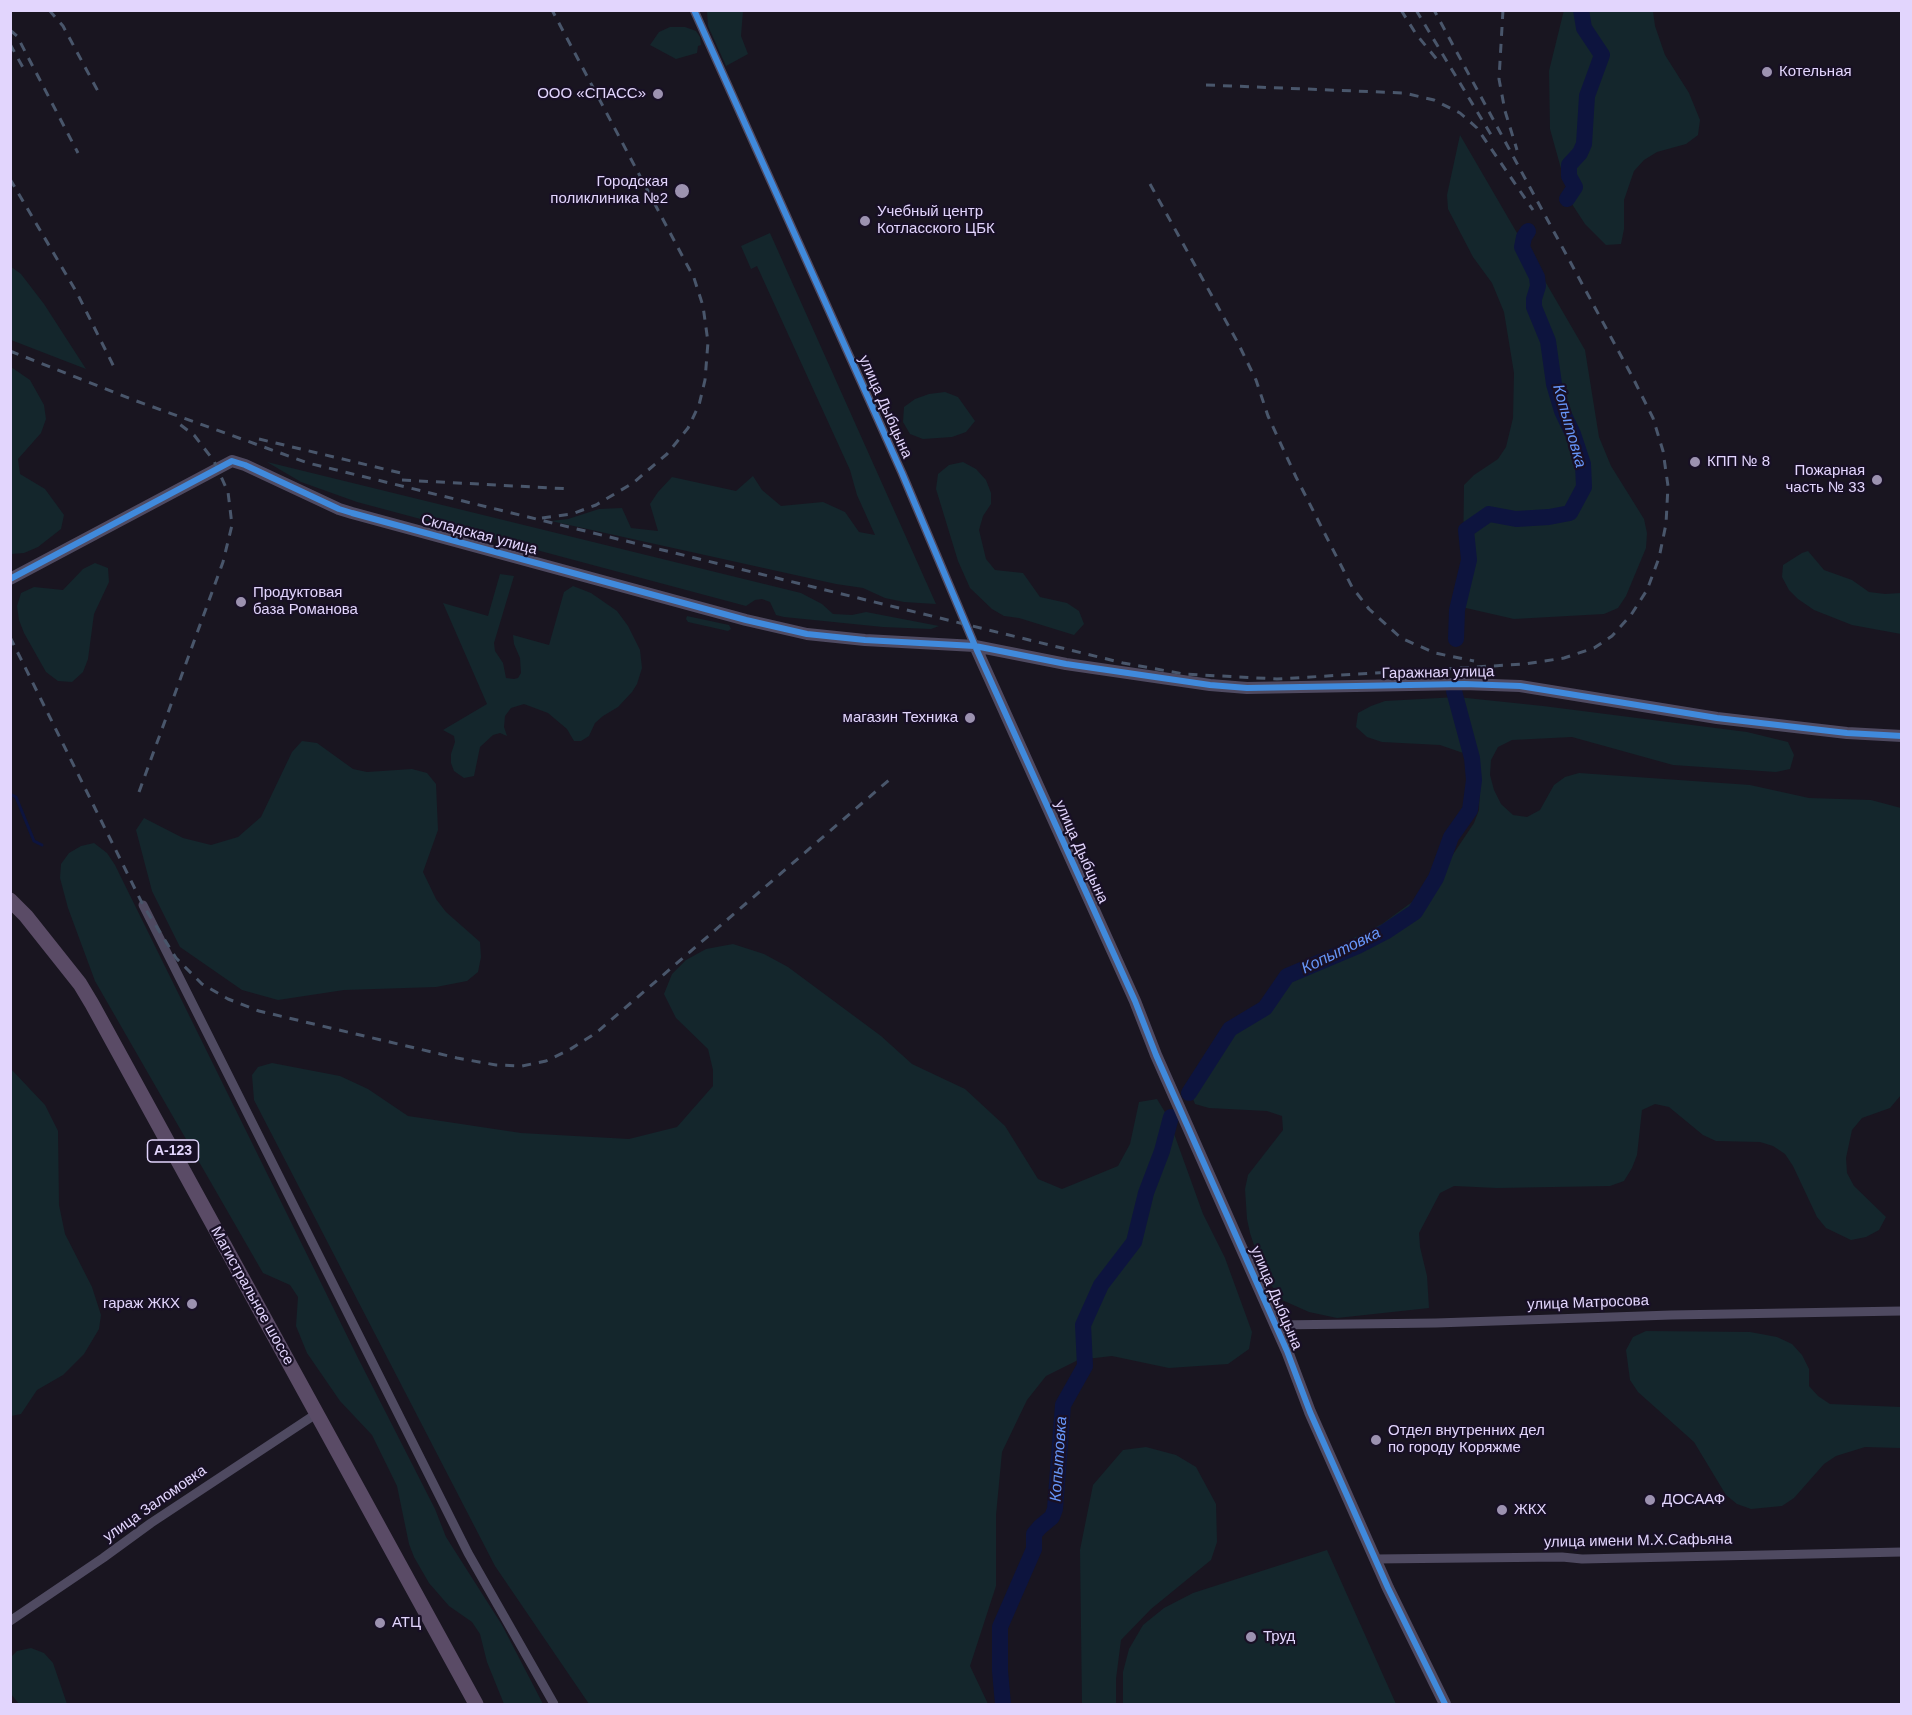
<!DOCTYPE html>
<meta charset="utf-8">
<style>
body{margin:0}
#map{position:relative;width:1912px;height:1715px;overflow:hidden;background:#191520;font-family:Helvetica,sans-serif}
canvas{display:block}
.frame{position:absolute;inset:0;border:12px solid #e2d5fd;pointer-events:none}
</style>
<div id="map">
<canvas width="1912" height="1715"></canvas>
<div class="frame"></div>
</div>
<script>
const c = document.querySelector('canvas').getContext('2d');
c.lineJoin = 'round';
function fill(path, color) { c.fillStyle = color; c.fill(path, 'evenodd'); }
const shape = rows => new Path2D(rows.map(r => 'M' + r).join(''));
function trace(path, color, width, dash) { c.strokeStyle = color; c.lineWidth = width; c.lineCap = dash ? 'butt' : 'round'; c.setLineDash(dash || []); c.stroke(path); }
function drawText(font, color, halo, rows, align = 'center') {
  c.font = font + ' Helvetica,sans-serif'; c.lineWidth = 4.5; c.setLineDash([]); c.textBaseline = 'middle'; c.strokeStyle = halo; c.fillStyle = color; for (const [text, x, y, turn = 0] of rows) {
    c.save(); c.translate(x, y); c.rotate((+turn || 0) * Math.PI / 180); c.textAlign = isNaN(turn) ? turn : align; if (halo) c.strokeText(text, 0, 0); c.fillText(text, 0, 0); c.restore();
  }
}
fill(shape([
 [1564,10,1653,11,1655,26,1665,55,1689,93,1700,120,1698,135,1686,144,1657,152,1644,160,1634,171,1624,200,1624,229,1621,244,1606,245,1585,224,1570,201,1550,129,1549,71],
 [707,11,743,11,741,36,748,54,726,66,708,26],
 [670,27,685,27,696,31,700,37,701,45,698,46,697,53,676,59,650,45,659,32],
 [1460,135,1585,350,1599,437,1611,466,1644,519,1647,533,1646,548,1626,596,1618,608,1604,614,1514,619,1466,608,1455,602,1463,560,1464,485,1474,475,1498,459,1506,447,1513,418,1514,373,1504,312,1492,283,1473,257,1448,209,1447,195],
 [770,233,936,604,904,602,885,598,863,588,836,584,551,521,568,519,599,509,622,508,631,528,658,531,650,504,658,492,672,477,736,491,753,476,762,490,781,506,823,502,845,512,859,532,875,535,857,495,850,470,757,266,751,269,741,246],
 [10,266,21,274,44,304,86,369,11,340],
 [11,367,30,380,44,405,46,419,41,433,18,459,20,474,45,489,64,515,61,529,38,547,24,553,11,554],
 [945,392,958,397,975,421,966,432,952,437,923,439,910,434,903,422,904,407,915,399,929,394],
 [267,462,801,593,822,604,833,614,852,615,866,612,939,626,931,629,883,627,784,617,776,615,770,602,762,599,755,600,746,606,357,502,301,482],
 [963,462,976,469,986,480,991,493,991,504,983,516,979,530,986,559,995,570,1023,573,1040,597,1067,603,1079,611,1084,624,1074,635,1019,618,1004,616,992,609,970,588,958,561,936,489,938,474,949,465],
 [1808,551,1824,570,1852,580,1869,592,1885,594,1901,593,1901,634,1852,625,1814,610,1798,599,1789,590,1782,577,1783,565,1802,553],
 [95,563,108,568,109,582,94,614,88,659,83,672,72,682,58,681,46,672,24,633,19,620,17,606,21,593,34,587,63,590,83,569],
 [500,574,514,576,494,643,495,651,503,663,506,678,514,679,518,678,521,673,520,658,514,644,513,635,549,645,564,592,573,586,591,593,617,611,628,626,640,650,642,668,637,684,632,692,618,707,603,716,595,723,589,736,581,741,574,741,567,729,548,713,524,704,511,708,505,716,504,727,507,736,500,733,493,735,480,747,474,776,464,778,454,771,451,763,451,754,455,742,454,736,443,730,487,704,443,603,488,616],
 [687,616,729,625,731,629,728,631,688,622,686,619],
 [1457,697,1543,706,1747,732,1788,742,1794,755,1790,769,1776,772,1673,765,1572,737,1512,740,1498,747,1491,760,1490,775,1494,790,1501,804,1513,815,1527,817,1540,810,1554,785,1565,777,1579,773,1750,785,1809,798,1871,800,1901,808,1901,1095,1890,1108,1862,1118,1852,1130,1846,1158,1847,1173,1854,1186,1886,1217,1879,1230,1866,1237,1851,1240,1826,1228,1817,1217,1793,1166,1785,1154,1773,1146,1760,1142,1716,1141,1703,1135,1669,1107,1655,1104,1642,1110,1637,1155,1632,1168,1624,1181,1610,1186,1497,1188,1454,1186,1440,1193,1419,1233,1420,1247,1427,1276,1429,1308,1337,1318,1309,1312,1282,1300,1264,1275,1250,1233,1247,1219,1245,1189,1248,1175,1283,1130,1282,1116,1267,1111,1209,1108,1195,1104,1190,1091,1194,1077,1264,998,1311,959,1382,924,1438,883,1450,859,1474,823,1479,810,1480,781,1476,767,1466,754,1440,745,1382,742,1367,737,1356,727,1358,713,1371,706,1385,701],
 [302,741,317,743,353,769,367,772,412,769,427,773,436,784,438,830,423,872,436,899,446,912,480,942,481,957,478,972,467,981,436,987,344,990,278,1000,242,990,180,947,152,891,136,830,144,818,183,838,211,845,238,837,261,817,292,752],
 [94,843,107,853,115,865,358,1358,435,1509,446,1537,502,1625,543,1704,504,1704,487,1662,480,1634,472,1622,449,1606,429,1583,414,1557,409,1544,397,1486,372,1435,340,1401,307,1353,296,1326,298,1297,290,1285,263,1273,95,981,68,908,60,878,61,864,69,853,81,846],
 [733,944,764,954,788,967,881,1036,912,1064,965,1089,1005,1126,1038,1179,1062,1189,1118,1166,1130,1144,1139,1102,1157,1099,1168,1117,1203,1214,1225,1258,1252,1332,1249,1349,1228,1364,1169,1368,1112,1356,1078,1360,1046,1376,1027,1400,1002,1452,996,1515,996,1586,970,1666,988,1704,589,1704,495,1566,254,1100,252,1075,258,1067,272,1063,340,1076,368,1089,408,1116,521,1133,629,1139,677,1127,713,1086,713,1070,708,1049,676,1018,664,994,672,974,686,960,706,949],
 [11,1069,45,1105,58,1131,59,1205,65,1234,92,1287,101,1315,99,1329,84,1354,63,1375,37,1390,21,1414,11,1416],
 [1646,1331,1750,1332,1777,1337,1792,1344,1802,1355,1809,1369,1809,1386,1818,1396,1830,1404,1901,1407,1901,1448,1865,1447,1836,1456,1824,1464,1794,1498,1782,1506,1751,1509,1737,1504,1726,1495,1694,1442,1638,1392,1630,1380,1626,1350,1633,1337],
 [1146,1447,1176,1455,1196,1467,1216,1504,1217,1542,1211,1560,1151,1609,1121,1640,1116,1679,1116,1704,1082,1704,1080,1550,1093,1485,1123,1450],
 [1327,1550,1396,1704,1123,1704,1123,1672,1129,1649,1143,1625,1164,1608,1193,1593],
 [31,1648,44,1653,53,1663,67,1704,19,1704,11,1694,11,1657,17,1651]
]), '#14262c');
trace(shape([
 [10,794,16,797,34,841,42,845]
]), '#0d143e', 3);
trace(shape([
 [1567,199,1575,187,1569,176,1569,165,1580,153,1584,144,1587,96,1602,55,1584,28,1581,10],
 [1456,639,1457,610,1469,560,1466,530,1489,514,1516,519,1549,517,1570,513,1584,487,1583,464,1573,434,1562,411,1554,384,1548,341,1534,307,1534,299,1538,286,1537,277,1522,247,1524,237,1528,231],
 [1189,1093,1230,1029,1265,1008,1287,976,1358,946,1385,932,1415,912,1436,878,1451,837,1470,810,1474,780,1472,758,1454,691],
 [1003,1704,1000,1671,1000,1627,1034,1549,1034,1534,1040,1527,1052,1517,1055,1509,1063,1405,1085,1366,1083,1325,1101,1285,1134,1242,1146,1193,1162,1151,1171,1117]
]), '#0d143e', 16);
trace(shape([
 [694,10,902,473,975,646],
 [143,905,468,1553,554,1704],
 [1275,1325,1436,1323,1671,1315,1902,1311],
 [1375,1559,1562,1557,1582,1559,1902,1552],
 [10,1621,103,1558,151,1523,316,1414]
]), '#4f4a61', 9);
trace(shape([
 [10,579,232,461,245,465,339,509,352,513,746,620,807,634,865,640,975,646,1066,664,1210,685,1247,688,1464,684,1520,686,1717,718,1847,733,1902,736],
 [975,646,1135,1001,1156,1055,1287,1351,1310,1412,1388,1588,1445,1704]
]), '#4f4a61', 12);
trace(shape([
 [10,900,26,916,80,984,92,1004,476,1704]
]), '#5a4b66', 15);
trace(shape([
 [49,10,63,26,100,95],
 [1401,10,1416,34,1439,62],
 [1416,10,1493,138],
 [1503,10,1499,79,1505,111,1517,150],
 [10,30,17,36,78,153],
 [10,44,26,73],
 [1206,85,1404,93,1434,100,1460,113,1477,128,1533,210],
 [10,179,77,293,114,367],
 [1150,184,1238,343,1256,380,1268,416,1296,477,1352,587,1369,609,1401,638,1435,653,1474,661],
 [10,225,11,225],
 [10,351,131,399,308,463,1123,663,1184,674,1277,679,1525,664,1564,658,1594,648,1612,636,1631,615,1647,590,1659,558,1666,524,1668,486,1663,451,1653,418,1633,378,1434,10],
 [259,439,405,474],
 [402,480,571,489],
 [542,518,572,514,596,505,633,483,667,454,688,428,699,405,705,380,708,342,703,306,694,278,552,10],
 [10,637,143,905,176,958,202,984,228,999,259,1011,457,1058,496,1065,522,1066,546,1061,569,1050,596,1033,889,780],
 [139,792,223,562,232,525,228,492,214,461,194,435,174,420]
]), '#49566b', 3, [9, 8]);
trace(shape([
 [694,10,902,473,975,646,1135,1001,1156,1055,1287,1351,1310,1412,1388,1588,1445,1704],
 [10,579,232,461,245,465,339,509,352,513,746,620,807,634,865,640,975,646,1066,664,1210,685,1247,688,1464,684,1520,686,1717,718,1847,733,1902,736]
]), '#408adc', 6);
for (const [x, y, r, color] of [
 [1767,72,6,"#9c92b0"],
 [658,94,6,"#9c92b0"],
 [682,191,8,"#9c92b0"],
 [865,221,6,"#9c92b0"],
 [1695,462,6,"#9c92b0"],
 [1877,480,6,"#9c92b0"],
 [241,602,6,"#9c92b0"],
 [970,718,6,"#9c92b0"],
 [192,1304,6,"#9c92b0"],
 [1376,1440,6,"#9c92b0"],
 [1650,1500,6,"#9c92b0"],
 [1502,1510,6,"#9c92b0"],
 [380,1623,6,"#9c92b0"],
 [1251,1637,6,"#9c92b0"]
]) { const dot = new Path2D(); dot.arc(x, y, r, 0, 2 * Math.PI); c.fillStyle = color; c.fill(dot); trace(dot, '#181025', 2); }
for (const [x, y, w] of [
 [173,1151,51]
]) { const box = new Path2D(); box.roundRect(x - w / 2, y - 11, w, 22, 4.5); c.fillStyle = '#181025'; c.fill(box); trace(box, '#e2d5fd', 1.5); }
drawText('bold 14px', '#e2d5fd', null, [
 ["А-123",173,1151]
]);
drawText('15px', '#e2d5fd', '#181025', [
 ["Котельная",1779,72],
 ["ООО «СПАСС»",646,94,"right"],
 ["Городская",668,182,"right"],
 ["поликлиника №2",668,199,"right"],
 ["Учебный центр",877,212],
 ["Котласского ЦБК",877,229],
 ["КПП № 8",1707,462],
 ["Пожарная",1865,471,"right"],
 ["часть № 33",1865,488,"right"],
 ["Продуктовая",253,593],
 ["база Романова",253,610],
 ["магазин Техника",958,718,"right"],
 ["гараж ЖКХ",180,1304,"right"],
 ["Отдел внутренних дел",1388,1431],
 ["по городу Коряжме",1388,1448],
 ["ДОСААФ",1662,1500],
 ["ЖКХ",1514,1510],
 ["АТЦ",392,1623],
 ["Труд",1263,1637]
], 'left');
drawText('15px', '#e2d5fd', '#181025', [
 ["улица Дыбцына",885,407,66],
 ["Складская улица",479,535,15],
 ["Гаражная улица",1438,673,-1],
 ["улица Дыбцына",1081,852,66],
 ["Магистральное шоссе",252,1296,61],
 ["улица Дыбцына",1276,1298,67],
 ["улица Матросова",1588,1303,-2],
 ["улица Заломовка",155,1504,-35],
 ["улица имени М.Х.Сафьяна",1638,1541,-1]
]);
drawText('italic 16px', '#6796f9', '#181025', [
 ["Копытовка",1569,426,74],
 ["Копытовка",1341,951,-26],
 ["Копытовка",1059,1459,-86]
]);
</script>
